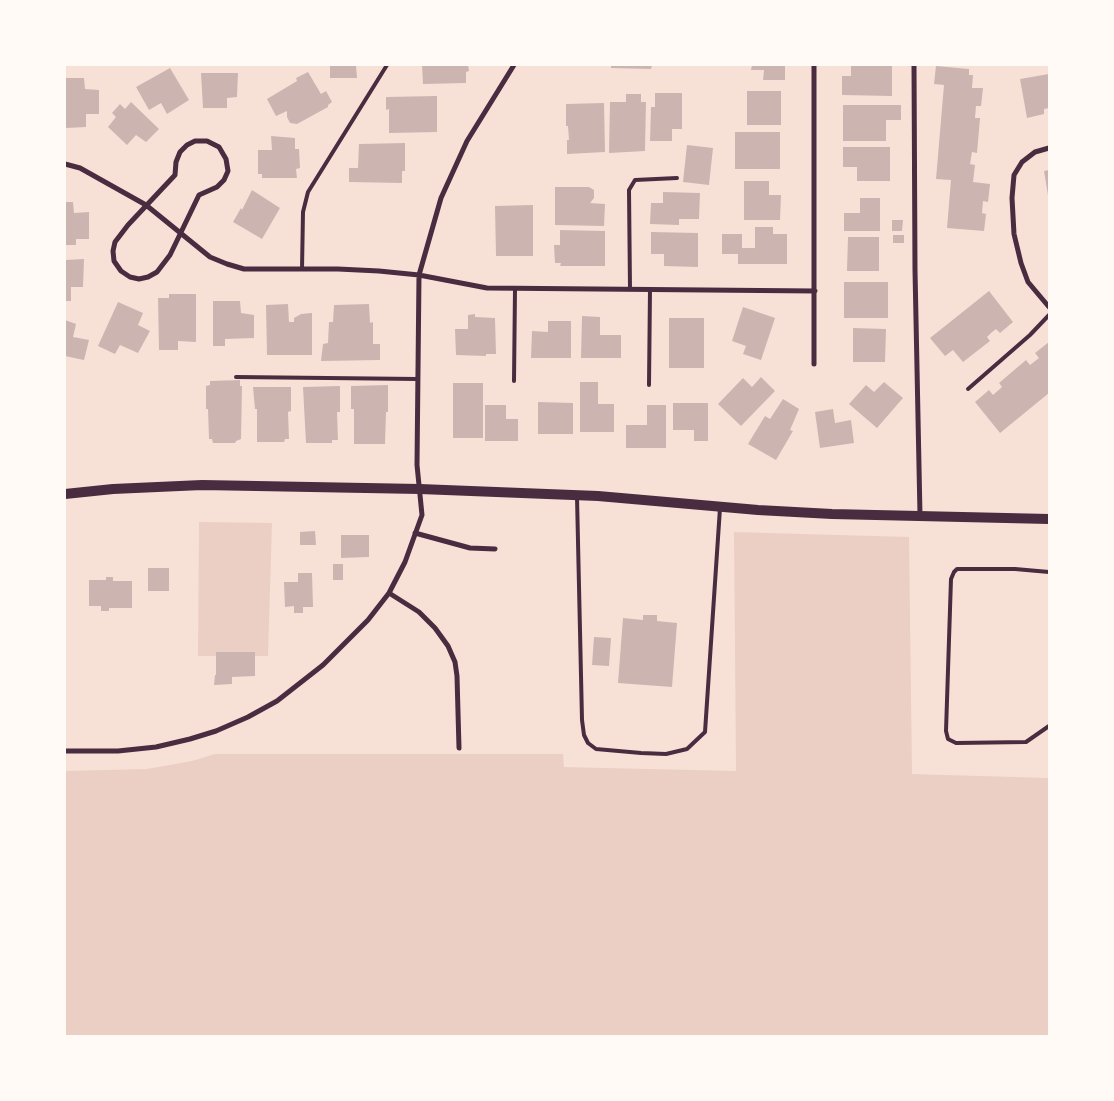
<!DOCTYPE html>
<style>
body{margin:0}
#map{position:relative;width:1114px;height:1101px;overflow:hidden;background:#f7e1d7;font-family:Figtree,sans-serif}
canvas{display:block}
.frame{position:absolute;inset:0;border:66px solid #fffaf5;pointer-events:none}
</style>
<div id="map">
<canvas width="1114" height="1101"></canvas>
<div class="frame"></div>
</div>
<script>
const c = document.querySelector('canvas').getContext('2d');
c.lineJoin = 'round';
function fill(path, color) { c.fillStyle = color; c.fill(path, 'evenodd'); }
const shape = rows => new Path2D(rows.map(r => 'M' + r).join(''));
function trace(path, color, width, dash) { c.strokeStyle = color; c.lineWidth = width; c.lineCap = dash ? 'butt' : 'round'; c.setLineDash(dash || []); c.stroke(path); }
fill(shape([
 [199,522,272,523,268,656,198,656],
 [734,532,909,537,912,774,1049,778,1049,1036,65,1036,65,771,147,769,192,761,215,754,563,754,564,767,736,771]
]), '#ebcfc5');
fill(shape([
 [330,65,356,65,357,78,330,78],
 [422,65,468,65,469,71,466,72,466,83,423,84],
 [611,65,652,65,651,69,611,68],
 [752,65,785,65,785,80,763,80,764,70,751,70],
 [851,65,892,65,892,96,842,95,842,76,851,76],
 [936,66,969,69,969,75,973,75,972,88,983,88,981,106,976,106,975,118,980,118,977,153,972,152,970,164,975,165,973,182,990,184,988,202,983,201,982,213,986,214,984,231,947,228,951,180,936,179,944,85,934,84],
 [170,68,189,100,167,114,161,103,149,110,136,87],
 [308,72,321,94,326,91,332,102,328,105,328,107,297,124,290,123,287,117,287,111,276,116,267,99,297,81,296,78],
 [201,73,238,73,237,97,227,98,227,108,203,108],
 [1049,74,1049,108,1044,109,1044,114,1027,118,1020,79],
 [65,78,84,78,85,89,99,90,99,114,86,114,86,127,66,128],
 [747,91,781,91,781,125,747,125],
 [655,93,682,93,682,129,672,129,672,141,650,141,651,107,655,107],
 [626,94,641,94,641,102,646,102,645,151,609,153,610,102,626,102],
 [437,96,437,132,389,133,389,109,386,110,386,97],
 [131,102,159,129,146,142,136,135,127,145,108,127,116,117,112,113,120,104,125,109],
 [604,103,605,152,567,154,567,140,569,140,568,126,566,126,566,104],
 [843,105,901,105,901,120,886,120,886,141,843,141],
 [735,132,780,132,780,169,735,169],
 [271,136,295,138,295,149,299,149,300,168,296,169,297,178,262,178,262,174,258,174,258,150,272,150],
 [405,143,405,171,402,171,402,183,349,182,349,168,358,168,359,144],
 [687,145,713,148,709,185,683,182],
 [843,147,890,147,890,181,857,181,857,167,843,167],
 [1049,170,1049,195,1048,195,1044,171],
 [744,181,769,181,769,195,781,195,780,220,744,220],
 [555,187,589,187,594,190,594,198,590,203,605,204,604,226,555,225],
 [252,190,280,208,262,239,233,222,241,208,242,210],
 [663,192,700,193,699,219,679,219,679,225,650,224,651,203,663,203],
 [860,198,880,198,880,231,844,231,844,213,860,213],
 [65,202,73,202,74,213,89,212,89,239,76,239,76,245,65,245],
 [533,205,533,256,496,256,495,206],
 [892,220,903,220,902,231,892,231],
 [755,227,773,227,773,234,787,234,787,264,738,264,738,254,722,254,722,234,742,234,742,248,755,248],
 [560,230,605,231,605,266,560,266,561,263,555,263,554,245,560,245],
 [651,232,698,233,698,267,664,266,664,254,651,254],
 [893,235,904,235,904,243,893,243],
 [848,237,879,237,879,271,847,271],
 [84,259,83,287,71,287,71,301,65,301,65,260],
 [844,282,888,282,888,318,844,318],
 [989,291,1013,322,1000,333,996,329,991,333,987,337,990,341,963,362,953,350,945,356,930,338],
 [169,294,196,294,196,342,178,341,178,350,159,350,158,298,169,298],
 [213,301,240,301,241,313,254,315,254,338,225,339,225,346,213,346],
 [118,302,143,313,138,325,150,331,138,353,120,345,115,354,98,346],
 [288,304,289,322,294,322,294,318,301,314,312,313,312,355,267,355,266,305],
 [369,304,370,323,373,322,373,344,380,344,380,360,321,361,323,344,328,343,329,322,333,322,334,305],
 [743,307,775,318,761,360,743,354,746,346,732,341],
 [475,314,475,317,495,318,496,354,486,354,486,356,456,355,455,329,468,329,468,315],
 [582,316,600,317,600,335,621,335,621,358,581,358],
 [669,318,704,318,704,368,669,368],
 [65,320,76,324,73,337,89,340,84,360,65,356],
 [548,321,571,321,571,358,531,358,532,331,548,332],
 [853,328,886,329,885,362,853,362],
 [1049,342,1049,393,1000,433,975,402,989,390,993,395,1002,387,999,383,1026,360,1030,365,1039,358,1035,353],
 [761,377,775,391,741,426,718,404,743,378,752,387],
 [240,380,240,386,242,386,241,439,236,441,235,443,213,443,212,439,209,439,208,409,206,409,206,386,210,385,210,381],
 [580,382,598,382,598,404,614,404,614,432,580,432],
 [884,382,903,398,877,428,849,404,866,385,874,392],
 [453,383,483,383,483,438,453,438],
 [388,385,388,412,386,412,385,444,354,444,354,409,351,409,351,386],
 [340,386,340,412,337,412,338,440,332,440,332,443,306,443,303,387],
 [253,387,291,387,291,411,288,412,289,439,285,439,284,442,257,442,257,409,255,409],
 [783,399,799,409,790,430,793,431,776,460,748,444,765,416,770,419],
 [538,402,573,403,573,434,538,434],
 [673,403,708,403,708,441,694,441,694,430,673,430],
 [485,405,506,405,506,419,518,419,518,441,485,441],
 [647,405,666,405,666,448,626,448,626,425,647,425],
 [833,409,835,423,851,420,854,443,820,448,815,412],
 [315,531,316,545,300,545,300,532],
 [341,535,369,535,369,557,341,558],
 [333,564,343,564,343,580,333,580],
 [148,568,169,568,169,591,148,591],
 [298,573,312,573,313,607,303,607,303,613,294,613,294,606,285,607,284,582,298,582],
 [106,577,113,577,113,581,132,581,132,608,109,608,109,611,101,611,101,606,89,606,89,580,106,580],
 [643,615,657,615,657,621,677,623,672,687,618,683,623,618,643,620],
 [594,637,611,638,609,666,592,665],
 [216,652,255,652,255,676,232,677,232,684,214,685,215,675,216,675]
]), '#ccb4b1');
trace(shape([
 [302,269,303,212,308,192,387,65],
 [630,289,629,190,635,180,677,178],
 [236,377,418,379],
 [514,381,515,289],
 [649,385,650,289],
 [968,389,1030,335,1049,315],
 [577,497,582,720,584,735,588,743,596,749,641,753,666,754,687,749,705,732,720,508],
 [1049,572,1015,569,957,569,954,572,951,579,946,731,948,739,956,743,1026,742,1049,726]
]), '#4a2c40', 4);
trace(shape([
 [814,65,814,364],
 [914,65,915,270,920,515],
 [195,141,207,141,219,147,226,159,228,171,224,180,217,187,199,195,170,255,157,272,148,277,139,279,130,277,121,271,114,261,113,251,115,242,128,225,175,175,176,162,180,152,187,145,195,141],
 [1049,148,1035,152,1022,162,1014,175,1012,198,1014,234,1021,263,1028,282,1049,307],
 [65,164,80,168,146,205,210,257,227,264,244,269,338,269,379,271,419,275,487,288,815,291],
 [415,533,470,548,495,549],
 [389,593,419,612,435,628,448,646,455,662,457,676,459,748],
 [65,751,118,751,156,747,190,739,216,731,248,717,277,701,323,665,368,620,389,593,405,562,422,515,417,465,419,275,441,198,467,141,514,65]
]), '#4a2c40', 5);
trace(shape([
 [65,494,113,489,202,485,420,489,598,496,758,510,832,514,1049,519]
]), '#4a2c40', 10);
</script>
